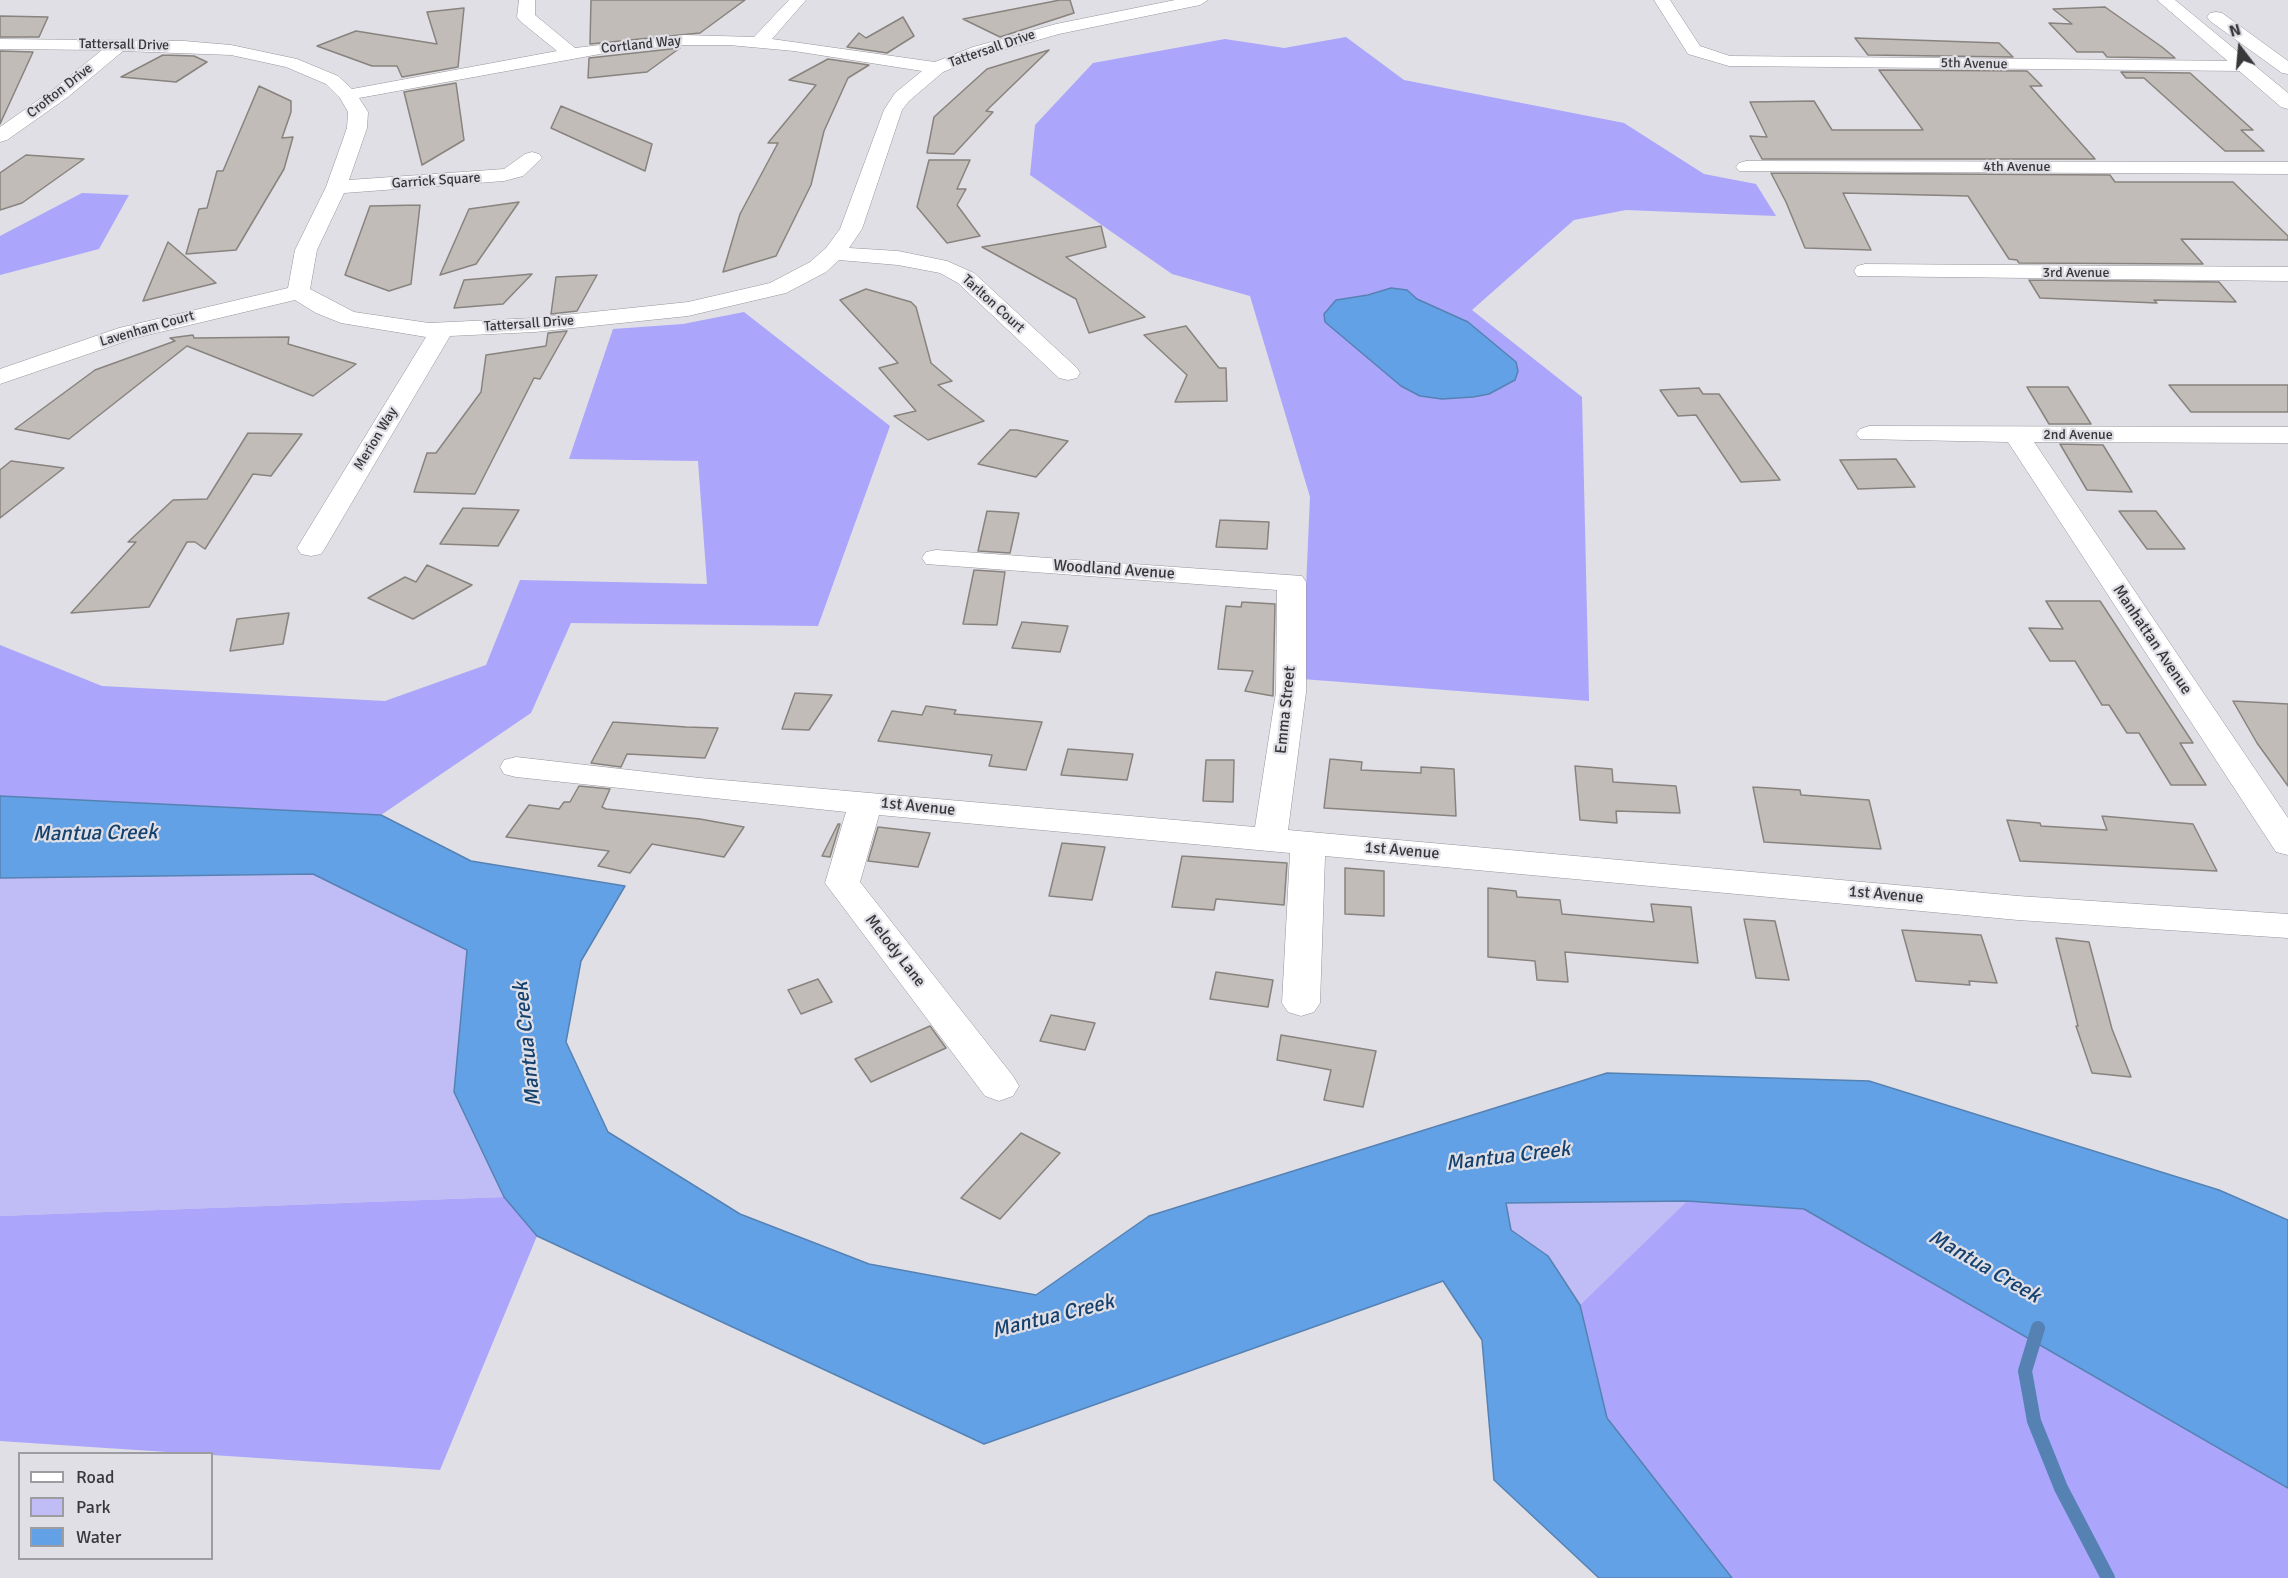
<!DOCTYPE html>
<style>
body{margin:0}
#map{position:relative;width:2288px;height:1578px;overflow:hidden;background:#dfdfe5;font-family:Signika,sans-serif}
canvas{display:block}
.legend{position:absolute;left:18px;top:1452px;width:195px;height:108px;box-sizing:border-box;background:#dfdfe5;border:2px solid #9c9ca1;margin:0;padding:8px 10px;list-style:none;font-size:18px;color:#38383b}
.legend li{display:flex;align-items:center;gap:12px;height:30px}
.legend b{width:30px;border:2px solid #9c9ca1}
.north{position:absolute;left:2210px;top:18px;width:60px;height:60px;-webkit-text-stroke:4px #dfdfe5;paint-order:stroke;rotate:344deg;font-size:16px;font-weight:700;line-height:24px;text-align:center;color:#38383b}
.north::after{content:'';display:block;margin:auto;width:21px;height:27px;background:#38383b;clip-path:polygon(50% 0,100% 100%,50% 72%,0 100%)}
</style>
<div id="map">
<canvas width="2288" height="1578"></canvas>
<ul class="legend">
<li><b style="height:8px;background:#fff"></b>Road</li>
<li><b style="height:16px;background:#c0bdf6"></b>Park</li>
<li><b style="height:16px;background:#63a1e7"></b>Water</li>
</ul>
<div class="north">N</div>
</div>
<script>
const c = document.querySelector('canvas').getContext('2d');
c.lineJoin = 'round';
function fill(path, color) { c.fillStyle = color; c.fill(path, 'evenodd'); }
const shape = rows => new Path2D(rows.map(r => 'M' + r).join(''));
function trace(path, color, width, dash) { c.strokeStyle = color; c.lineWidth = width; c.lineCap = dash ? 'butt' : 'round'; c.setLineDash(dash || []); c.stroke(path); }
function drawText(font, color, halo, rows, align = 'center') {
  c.font = font + ' Signika,sans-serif'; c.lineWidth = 4.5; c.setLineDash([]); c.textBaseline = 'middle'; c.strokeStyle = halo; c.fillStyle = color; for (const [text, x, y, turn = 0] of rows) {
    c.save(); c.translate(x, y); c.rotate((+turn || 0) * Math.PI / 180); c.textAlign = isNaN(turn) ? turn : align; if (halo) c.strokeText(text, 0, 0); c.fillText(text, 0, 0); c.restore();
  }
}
fill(shape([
 [313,874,468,950,454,1092,504,1197,0,1216,0,878],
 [1687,1201,1580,1305,1548,1256,1511,1230,1506,1202]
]), '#c0bdf6');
fill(shape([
 [1346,37,1404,80,1624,123,1704,174,1756,184,1776,216,1626,210,1574,220,1472,310,1582,397,1589,701,1302,679,1310,497,1250,296,1172,274,1030,175,1035,125,1093,63,1225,39,1284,48],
 [82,193,129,195,99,249,0,275,0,236],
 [744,312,890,426,818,626,571,623,531,713,381,815,0,796,0,645,102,686,385,701,486,665,520,580,707,584,698,461,569,459,613,329,683,324],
 [504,1197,537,1236,440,1470,0,1441,0,1216],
 [1687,1201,1804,1208,2288,1488,2288,1578,1732,1578,1606,1418,1580,1305]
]), '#aba5fb');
const water = shape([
 [1391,288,1407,290,1417,299,1468,322,1516,362,1518,371,1515,380,1489,394,1473,397,1442,399,1420,396,1401,386,1325,322,1324,314,1336,300,1368,295,1391,288],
 [0,796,381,815,471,861,625,886,581,961,566,1042,608,1132,740,1214,869,1264,1036,1295,1149,1216,1607,1073,1869,1081,2219,1190,2288,1220,2288,1488,1804,1209,1687,1201,1506,1203,1511,1230,1548,1256,1580,1305,1607,1418,1732,1578,1599,1578,1494,1480,1482,1340,1443,1281,984,1444,537,1236,504,1197,454,1092,467,950,313,874,0,878,0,796]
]);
fill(water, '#63a1e7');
trace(water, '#5682b3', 1.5);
trace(shape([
 [2038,1328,2025,1371,2034,1421,2061,1488,2108,1578]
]), '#5682b3', 14);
const building = shape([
 [591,0,745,0,700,33,590,44,591,0],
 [1060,0,1070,0,1074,13,1000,37,963,19,1060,0],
 [2105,7,2162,47,2175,58,2107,57,2103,52,2077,52,2049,23,2072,24,2053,9,2105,7],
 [464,8,458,67,402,77,397,66,372,66,317,46,356,31,437,44,427,12,464,8],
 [0,16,48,17,39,37,0,37,0,16],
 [903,17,914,36,887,53,847,47,859,33,866,38,903,17],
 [1855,38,1999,43,2013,57,1868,55,1855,38],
 [680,48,647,72,588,78,589,58,680,48],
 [1049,50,986,111,993,112,954,154,927,153,934,117,987,69,1049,50],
 [0,51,33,52,0,124,0,51],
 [163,55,194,56,207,62,176,82,121,77,163,55],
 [828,59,869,65,848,78,824,131,811,185,776,256,723,272,740,214,778,143,768,143,816,85,789,80,828,59],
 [1879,70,2027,71,2042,86,2030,86,2095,159,1762,159,1750,136,1767,137,1750,102,1814,101,1832,130,1923,130,1879,70],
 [2121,72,2190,73,2253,130,2241,130,2264,151,2225,151,2144,78,2126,78,2121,72],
 [456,83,464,140,422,165,404,92,456,83],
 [259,86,291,101,291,112,282,138,293,137,284,169,236,250,186,254,199,209,207,208,217,171,223,171,259,86],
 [561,106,652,144,645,171,551,128,561,106],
 [26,155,84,159,22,203,0,210,0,173,26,155],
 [929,160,970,160,957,189,966,189,957,205,980,236,947,243,917,207,929,160],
 [1771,173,2110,175,2115,182,2233,182,2288,236,2288,240,2181,239,2203,264,2019,263,2017,260,2009,259,1968,196,1843,193,1871,250,1805,248,1786,202,1771,173],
 [519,202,476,264,440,275,469,209,519,202],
 [420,205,411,284,389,291,345,275,370,206,420,205],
 [1101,226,1106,247,1066,257,1145,317,1089,333,1076,299,982,247,1101,226],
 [168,242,216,283,143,301,168,242],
 [532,274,503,304,454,308,464,280,532,274],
 [597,275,577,311,551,314,556,277,597,275],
 [2029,280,2219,282,2236,302,2154,300,2157,303,2040,298,2029,280],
 [866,289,911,302,916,307,931,363,952,381,938,385,984,421,928,440,894,416,916,411,879,368,898,363,840,300,866,289],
 [1186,326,1219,368,1226,368,1227,401,1175,402,1187,375,1144,335,1186,326],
 [567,331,540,379,534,378,475,494,414,492,427,453,436,453,481,392,486,355,546,346,548,333,567,331],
 [193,335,194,338,289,337,288,344,356,364,313,396,187,346,69,439,15,429,95,370,175,341,170,338,193,335],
 [2169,385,2288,385,2288,412,2191,412,2169,385],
 [2027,387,2068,387,2091,424,2049,424,2027,387],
 [1699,388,1703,394,1719,394,1780,480,1741,482,1696,415,1678,416,1660,390,1699,388],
 [1010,430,1017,430,1068,441,1036,477,978,464,1010,430],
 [248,433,302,434,271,476,253,474,205,549,195,542,187,542,149,607,71,613,136,542,128,542,173,500,207,499,248,433],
 [2060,444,2103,445,2132,492,2087,490,2060,444],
 [1896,459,1915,487,1858,489,1840,460,1896,459],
 [11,461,64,468,0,518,0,470,11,461],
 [463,508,519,510,498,546,440,544,463,508],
 [987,511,1019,513,1010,553,978,551,987,511],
 [2119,511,2156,511,2185,549,2147,549,2119,511],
 [1220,520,1269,522,1267,549,1216,547,1220,520],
 [427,565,472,585,413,619,368,598,405,577,416,582,427,565],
 [974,570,1005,572,997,625,963,624,974,570],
 [2046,601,2100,601,2193,743,2180,743,2206,785,2171,785,2139,733,2127,733,2109,705,2102,705,2075,661,2050,661,2029,628,2063,629,2046,601],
 [1242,602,1275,604,1273,696,1245,691,1253,671,1218,669,1226,606,1241,607,1242,602],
 [289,613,283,644,230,651,237,619,289,613],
 [1022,622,1068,626,1060,652,1012,648,1022,622],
 [795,693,832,695,809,730,782,729,795,693],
 [2233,701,2288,704,2288,786,2257,743,2233,701],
 [926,706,956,710,954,714,1042,722,1026,770,989,766,992,755,878,741,892,711,922,715,926,706],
 [613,722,686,727,718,728,705,758,627,754,621,767,591,763,613,722],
 [1068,749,1133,754,1127,780,1061,775,1068,749],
 [1330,759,1362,762,1361,770,1421,773,1421,767,1454,769,1456,816,1324,808,1330,759],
 [1206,760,1234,760,1233,802,1203,801,1206,760],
 [1575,766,1612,769,1613,782,1676,786,1680,813,1616,811,1617,823,1580,820,1575,766],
 [579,786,610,789,602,807,606,809,700,819,744,827,724,857,652,844,630,873,598,866,609,851,506,837,529,805,559,809,564,802,570,802,579,786],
 [1753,787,1800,790,1801,795,1869,800,1881,849,1764,842,1753,787],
 [2102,816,2193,824,2217,871,2020,861,2007,820,2040,823,2041,826,2107,830,2102,816],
 [838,824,840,824,830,857,822,856,838,824],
 [878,827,930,833,918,867,868,861,878,827],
 [1062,843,1105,847,1092,900,1049,896,1062,843],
 [1182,856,1287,863,1284,905,1216,899,1214,910,1172,907,1182,856],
 [1345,868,1384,871,1384,916,1345,914,1345,868],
 [1488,888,1516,891,1517,897,1560,900,1562,914,1654,922,1651,904,1691,907,1698,963,1565,952,1568,982,1537,980,1535,961,1488,957,1488,888],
 [1744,919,1775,921,1789,980,1756,978,1744,919],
 [1902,930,1981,935,1997,983,1969,981,1970,985,1916,981,1902,930],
 [2056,938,2089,942,2112,1029,2131,1077,2092,1073,2076,1026,2078,1026,2056,938],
 [1216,972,1273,980,1268,1007,1210,999,1216,972],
 [818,979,832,1002,801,1014,788,990,818,979],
 [1051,1015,1095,1023,1085,1050,1040,1041,1051,1015],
 [930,1026,946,1048,871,1082,855,1059,930,1026],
 [1281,1035,1376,1051,1363,1107,1324,1100,1331,1070,1277,1060,1281,1035],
 [1021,1133,1060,1153,1000,1219,961,1198,1021,1133]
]);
fill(building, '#c1bcb7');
trace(building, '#88837e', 1.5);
const minor = shape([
 [519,0,535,0,535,15,575,48,684,35,754,37,789,0,806,0,772,39,935,62,973,47,1056,24,1175,0,1208,0,1200,5,1059,34,985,55,943,72,909,101,902,110,862,229,849,248,898,251,947,261,974,273,1077,368,1080,373,1077,378,1068,380,1059,378,958,283,940,273,898,265,839,260,826,272,786,293,688,316,535,332,450,336,325,548,321,554,311,556,301,554,297,548,426,337,341,323,316,313,295,300,135,338,0,384,0,369,119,328,288,288,295,250,326,187,347,128,348,112,340,98,326,84,286,67,231,55,123,51,68,97,7,140,0,142,0,127,54,89,102,50,0,49,0,39,184,41,231,45,297,59,338,76,352,89,557,51,520,21,517,17,519,0],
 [684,45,729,45,794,51,922,71,895,93,884,110,840,229,826,248,810,262,770,283,688,302,535,318,429,323,354,312,310,289,317,250,344,193,504,181,523,176,542,158,539,154,532,152,525,154,504,169,349,180,367,128,368,112,359,98,611,52,684,45],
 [1654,0,1670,0,1700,46,1730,56,2244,61,2253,66,2244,71,1729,66,1688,54,1654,0],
 [1746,161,2288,162,2288,174,1739,171,1736,167,1739,163,1746,161],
 [1865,264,2288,267,2288,281,1857,276,1854,271,1857,266,1865,264],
 [1869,426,2288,427,2288,443,2034,442,2288,818,2288,855,2276,852,2008,442,1860,439,1856,434,1860,429,1869,426],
 [936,550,1302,576,1306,582,1306,692,1288,830,2018,896,2288,914,2288,938,2018,920,1325,856,1320,1003,1314,1012,1301,1016,1288,1012,1282,1003,1290,853,879,815,860,882,1013,1076,1019,1086,1013,1096,999,1101,985,1096,825,883,846,812,516,777,504,774,500,767,504,760,516,757,700,778,1255,827,1276,692,1277,590,926,564,922,558,926,552,936,550]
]);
const major = shape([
 [2157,0,2175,0,2288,93,2288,109,2281,107,2157,0],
 [2216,12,2222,13,2288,61,2288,74,2282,73,2210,21,2207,17,2210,13,2216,12]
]);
trace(minor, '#95959b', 1);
trace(major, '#95959b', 1);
fill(minor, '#fff');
fill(major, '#fff');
drawText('14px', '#38383b', '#dfdfe5', [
 ["Tattersall Drive",124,45,1],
 ["Cortland Way",641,45,-6],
 ["Tattersall Drive",992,49,-19],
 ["5th Avenue",1974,64,1],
 ["Crofton Drive",60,91,-38],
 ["4th Avenue",2017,167],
 ["Garrick Square",436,181,-4],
 ["3rd Avenue",2076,273],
 ["Tarlton Court",993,304,42],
 ["Tattersall Drive",529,324,-4],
 ["Lavenham Court",147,329,-16],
 ["2nd Avenue",2078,435],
 ["Merion Way",376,439,-59]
]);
drawText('16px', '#38383b', '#dfdfe5', [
 ["Woodland Avenue",1114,570,4],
 ["Manhattan Avenue",2152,640,56],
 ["Emma Street",1286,710,-84],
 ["1st Avenue",918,807,6],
 ["1st Avenue",1402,851,5],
 ["1st Avenue",1886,895,5],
 ["Melody Lane",895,951,52]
]);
drawText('italic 21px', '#15416e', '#dfdfe5', [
 ["Mantua Creek",95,834,-1],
 ["Mantua Creek",528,1044,-96],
 ["Mantua Creek",1508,1157,-7],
 ["Mantua Creek",1984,1267,30],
 ["Mantua Creek",1053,1317,-14]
]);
</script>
